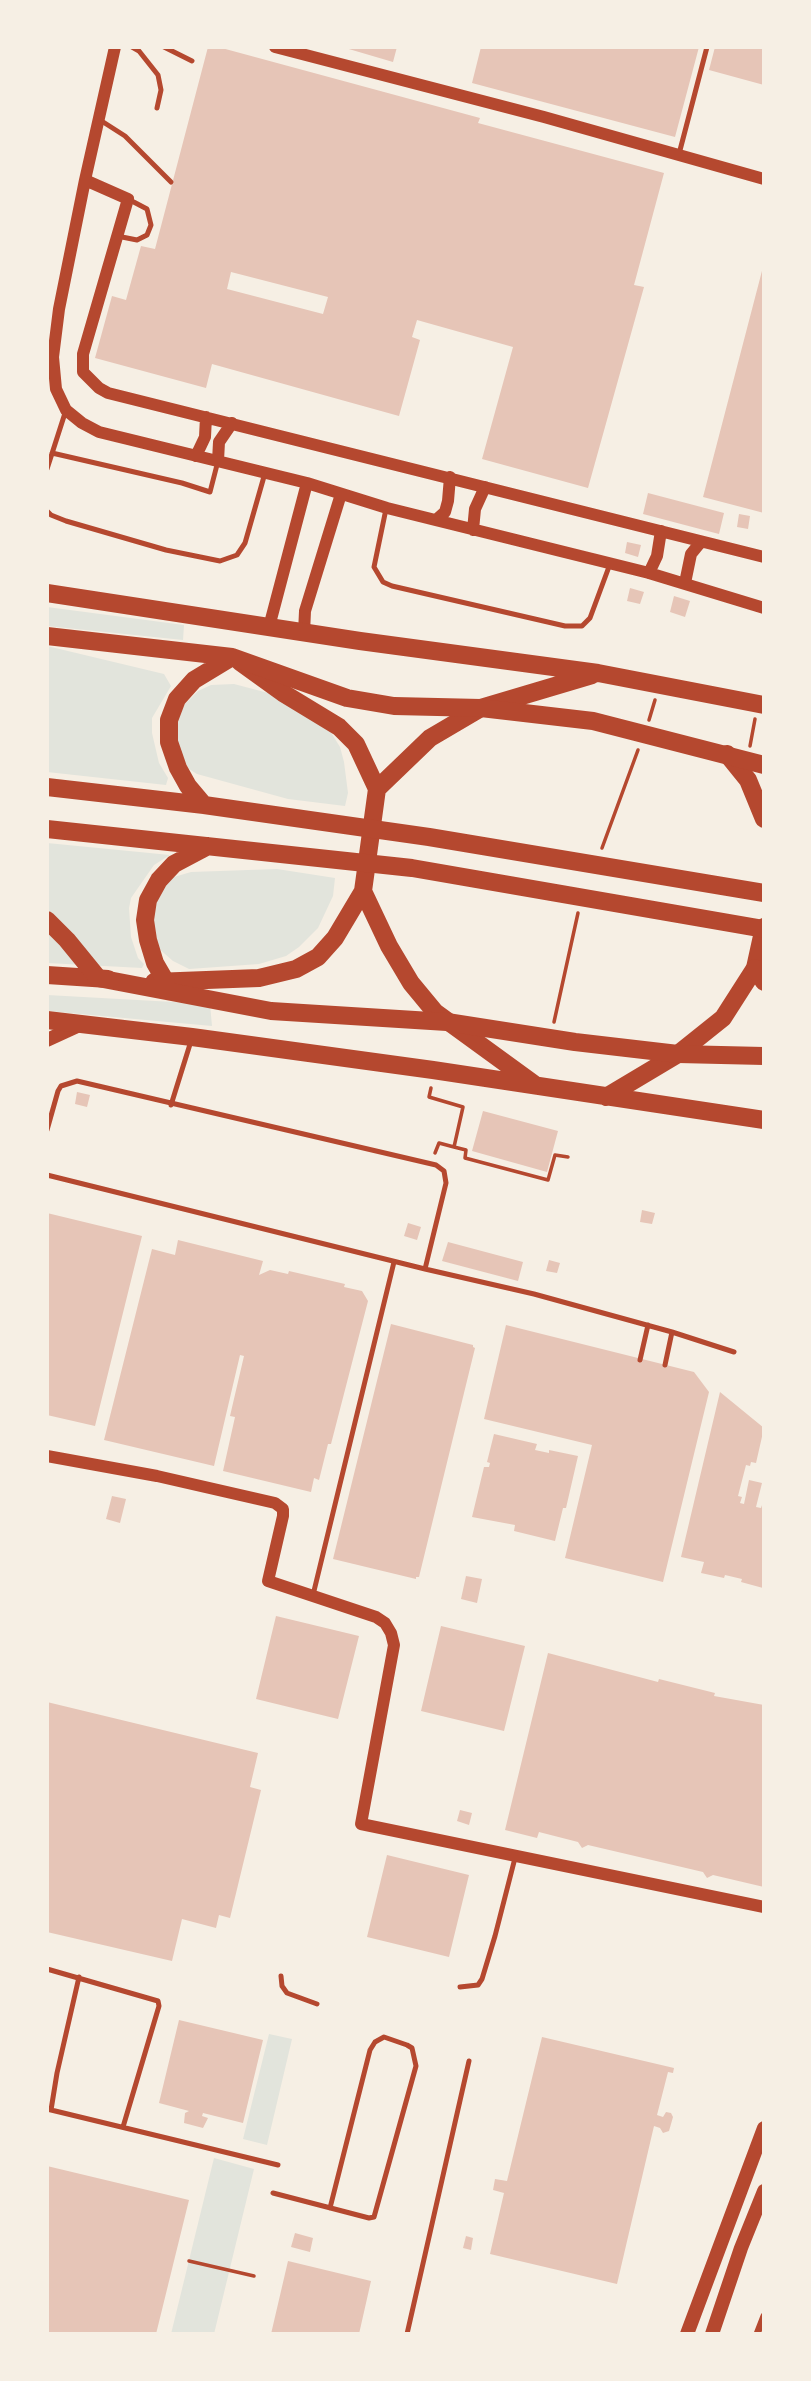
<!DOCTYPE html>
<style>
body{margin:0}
#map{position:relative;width:811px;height:2381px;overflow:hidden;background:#f6efe4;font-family:"Zilla Slab",serif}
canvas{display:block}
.frame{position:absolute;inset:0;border:49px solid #f6efe4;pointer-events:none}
</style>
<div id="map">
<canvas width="811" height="2381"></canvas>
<div class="frame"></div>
</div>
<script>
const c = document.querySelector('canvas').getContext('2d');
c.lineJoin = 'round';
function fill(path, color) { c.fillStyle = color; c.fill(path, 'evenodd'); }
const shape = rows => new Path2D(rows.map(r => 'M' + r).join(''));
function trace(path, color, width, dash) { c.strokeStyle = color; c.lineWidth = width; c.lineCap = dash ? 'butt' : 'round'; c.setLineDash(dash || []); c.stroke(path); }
fill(shape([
 [47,607,184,625,183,640,47,626],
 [47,646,164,674,171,686,152,718,152,733,159,763,168,778,166,785,47,772],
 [234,684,272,694,327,726,340,747,344,762,348,793,345,806,288,799,197,774,189,769,175,745,177,718,182,707,198,691,211,685],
 [47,843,170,855,154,865,131,898,129,908,131,937,138,958,144,964,142,968,47,963],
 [277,869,335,878,333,896,318,928,299,947,286,956,259,964,189,969,173,961,157,947,150,915,166,883,174,877,191,872],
 [47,995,210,1004,212,1026,47,1011],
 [269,2034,292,2039,267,2145,243,2139],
 [214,2158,254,2169,214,2334,171,2334]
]), '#e2e4dc');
fill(shape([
 [208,47,218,47,480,118,478,123,664,173,634,285,644,287,588,488,482,459,513,347,417,320,412,337,420,340,399,416,212,364,206,388,95,358,112,296,126,300,141,246,155,249],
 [231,272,328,297,323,314,227,289],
 [342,47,397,47,393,62],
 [481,47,699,47,675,137,472,83],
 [715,47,764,47,764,85,709,70],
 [763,267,764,267,764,513,703,497],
 [648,493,724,513,719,534,643,514],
 [739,514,750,516,748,529,737,527],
 [627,542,641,545,638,557,625,553],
 [630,588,644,592,640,604,627,601],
 [674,596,690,601,685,617,670,612],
 [77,1092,90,1095,87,1107,75,1104],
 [483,1111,558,1131,547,1172,472,1151],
 [642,1210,655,1213,652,1224,640,1222],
 [47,1213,142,1236,95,1426,47,1415],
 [408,1223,421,1227,417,1240,404,1236],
 [178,1240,263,1261,259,1275,270,1270,288,1274,289,1271,345,1284,344,1287,362,1291,368,1301,331,1444,328,1444,319,1480,314,1478,311,1492,223,1471,235,1417,230,1416,244,1356,240,1355,214,1466,104,1440,152,1249,175,1255],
 [448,1242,523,1262,518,1281,442,1261],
 [549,1260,560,1263,557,1273,546,1271],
 [391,1324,473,1345,473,1347,475,1348,419,1577,416,1577,416,1579,333,1559],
 [506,1325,694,1372,709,1392,663,1582,565,1558,592,1445,484,1419],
 [720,1392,764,1428,756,1463,751,1462,750,1466,746,1465,738,1496,742,1497,740,1503,744,1504,749,1480,762,1483,756,1507,761,1508,764,1499,763,1588,741,1582,742,1579,725,1575,724,1578,701,1573,704,1562,681,1557],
 [494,1434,537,1444,535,1450,549,1453,549,1450,578,1456,566,1508,563,1508,555,1541,514,1531,515,1525,472,1517,484,1467,489,1467,490,1463,487,1462],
 [112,1496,126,1499,120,1523,106,1519],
 [466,1576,482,1579,477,1603,461,1599],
 [276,1616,359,1636,338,1719,256,1699],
 [441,1626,525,1646,504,1731,421,1711],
 [548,1653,658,1682,659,1679,715,1693,714,1696,764,1705,764,1887,713,1875,707,1878,703,1872,588,1845,582,1848,578,1842,539,1832,537,1838,505,1830],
 [47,1702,258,1753,250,1787,261,1790,230,1918,219,1915,216,1928,182,1919,172,1961,47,1932],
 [460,1810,472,1813,469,1825,457,1821],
 [387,1855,469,1875,449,1957,367,1937],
 [179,2020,263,2040,243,2123,203,2113,202,2116,208,2118,203,2128,184,2123,185,2113,189,2111,159,2103],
 [542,2037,674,2068,673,2073,668,2072,657,2115,663,2117,666,2112,671,2113,673,2117,669,2131,663,2133,660,2128,654,2126,617,2284,490,2254,504,2193,493,2190,495,2179,507,2181],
 [47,2166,189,2200,156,2334,47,2334],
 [295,2233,313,2238,310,2252,291,2247],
 [466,2236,473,2238,471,2250,463,2248],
 [288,2261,371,2281,359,2334,271,2334]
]), '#e6c5b7');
trace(shape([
 [649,720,655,700],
 [750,746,755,719],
 [602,848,638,750],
 [554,1022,578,913],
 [431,1088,429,1097,463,1107,454,1147,439,1143,435,1153],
 [454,1147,466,1150,465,1158,548,1180,555,1155,568,1157],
 [189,2261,254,2276]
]), '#b5482f', 3.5);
trace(shape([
 [132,47,139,51,158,75,161,90,157,108],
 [164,47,192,61],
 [100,120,125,136,171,182],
 [679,154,707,47],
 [117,236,137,240,147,235,151,225,147,209,128,199],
 [52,453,182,483,210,492,218,461],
 [47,469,66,410],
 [386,509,374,567,383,582,392,586,565,626,582,626,590,618,610,564],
 [47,511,51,515,66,521,166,550,220,561,237,555,245,543,265,473],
 [171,1105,191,1041],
 [47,1130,58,1091,61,1086,77,1081,436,1165,444,1171,446,1183,425,1269],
 [47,1175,425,1269,534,1294,672,1332,734,1352],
 [640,1360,648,1325],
 [665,1365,672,1332],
 [313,1595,394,1262],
 [47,1969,158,2001,159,2006,123,2127],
 [281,1976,282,1986,287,1993,317,2004],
 [460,1987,478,1985,482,1979,495,1936,515,1858],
 [47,2109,278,2165],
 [51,2110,57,2073,79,1977],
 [273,2193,369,2218,374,2217,416,2066,412,2048,407,2045,384,2037,375,2042,370,2050,330,2208],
 [407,2334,469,2061]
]), '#b5482f', 5);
trace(shape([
 [757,2334,764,2316]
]), '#b5482f', 7);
trace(shape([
 [115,47,85,180,59,309,53,357,56,389,66,410,82,423,99,432,307,483,387,508,649,573,764,608],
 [275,47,544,117,764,179],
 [85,180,128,199,83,354,83,372,99,388,108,393,764,557],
 [196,456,205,437,206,417],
 [218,461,219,442,232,423],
 [436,520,445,512,448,501,450,477],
 [473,530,475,509,485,487],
 [649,573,657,556,661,531],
 [685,583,691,554,700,543],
 [269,627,307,483],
 [304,633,305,611,341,494],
 [47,1456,157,1476,275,1503,283,1509,283,1516,268,1581,376,1617,385,1623,391,1633,394,1645,361,1824,764,1907]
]), '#b5482f', 12);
trace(shape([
 [47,1040,84,1023],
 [687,2334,764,2128],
 [712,2334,741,2248,764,2191]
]), '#b5482f', 14);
trace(shape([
 [47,593,360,641,598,673,764,705],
 [240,662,283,693,339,727,356,744,377,789],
 [727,754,748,780,764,819],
 [47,975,108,979],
 [154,982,259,978,296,969,318,957,335,938,363,891],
 [47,1020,192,1037,433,1070,764,1120],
 [534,1084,435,1012,411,983,389,946,363,891,377,789,430,738,481,708,592,675],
 [606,1097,678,1054,723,1018,755,968,764,927]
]), '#b5482f', 18);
trace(shape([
 [47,636,232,657,347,698,394,706,481,708,593,721,764,765],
 [47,787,204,805,429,837,764,893],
 [204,805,188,786,178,768,169,742,169,720,177,699,194,680,232,657],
 [47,829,412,868,764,929],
 [47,920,67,940,98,978,271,1011,447,1022,575,1042,678,1054,764,1056],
 [755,968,764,982],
 [166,982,155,963,148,940,145,920,148,900,159,880,174,864,208,846]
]), '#b5482f', 18);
</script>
